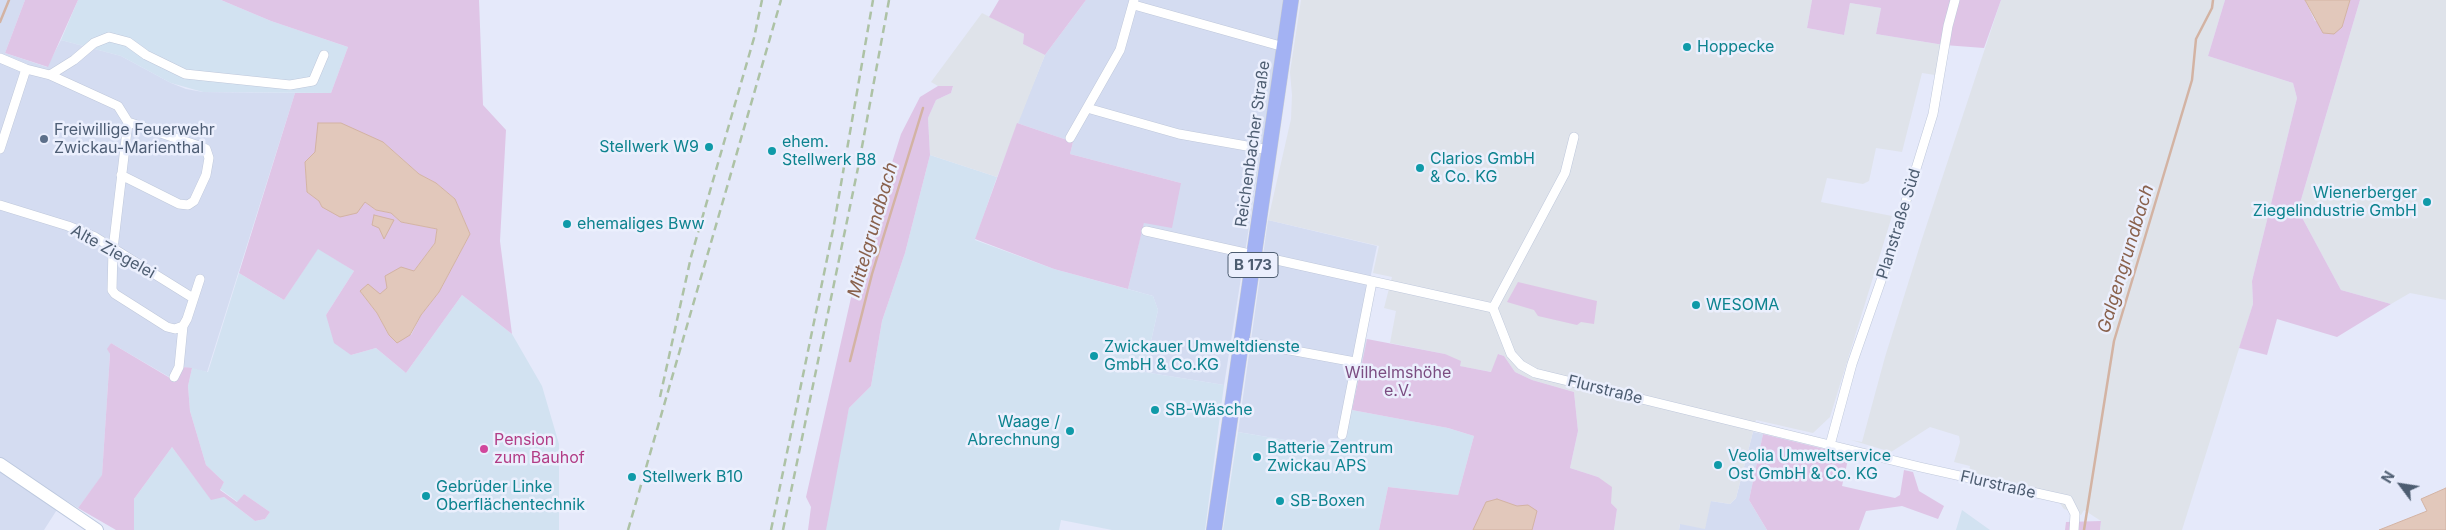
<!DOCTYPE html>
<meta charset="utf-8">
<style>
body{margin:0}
#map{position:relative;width:2446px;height:530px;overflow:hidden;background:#e5e9fa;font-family:Inter,sans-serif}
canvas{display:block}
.north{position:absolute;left:2376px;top:460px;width:50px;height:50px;-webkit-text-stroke:4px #ebeffd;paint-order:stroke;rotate:301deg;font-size:14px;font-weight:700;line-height:20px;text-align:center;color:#4d5d71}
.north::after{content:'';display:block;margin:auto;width:18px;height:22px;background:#4d5d71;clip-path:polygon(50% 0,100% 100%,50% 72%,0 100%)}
</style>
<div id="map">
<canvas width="2446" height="530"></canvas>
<div class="north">N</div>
</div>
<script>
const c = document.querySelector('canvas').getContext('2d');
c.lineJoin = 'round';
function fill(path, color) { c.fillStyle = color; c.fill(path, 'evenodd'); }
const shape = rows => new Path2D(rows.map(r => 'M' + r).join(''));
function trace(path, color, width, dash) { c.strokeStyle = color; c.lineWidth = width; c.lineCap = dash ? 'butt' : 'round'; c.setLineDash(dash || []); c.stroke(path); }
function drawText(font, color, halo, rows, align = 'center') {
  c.font = font + ' Inter,sans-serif'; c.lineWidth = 5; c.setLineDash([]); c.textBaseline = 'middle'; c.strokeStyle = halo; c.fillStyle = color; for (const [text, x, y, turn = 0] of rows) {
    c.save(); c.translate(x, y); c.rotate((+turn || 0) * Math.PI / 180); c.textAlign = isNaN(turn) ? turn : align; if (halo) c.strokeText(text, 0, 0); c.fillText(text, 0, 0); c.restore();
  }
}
fill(shape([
 [0,0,25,0,5,53,47,67,61,40,121,56,171,83,186,89,203,92,295,93,207,372,183,367,176,381,111,343,108,349,110,354,102,476,78,508,0,460],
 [1086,0,1285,0,1224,385,1144,372,1158,310,1153,296,1128,289,1144,222,1181,183,1070,154,1073,142,1017,123,1045,55],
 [1268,220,1377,246,1358,336,1367,339,1344,450,1238,432],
 [1753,432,1763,434,1749,500,1767,530,1679,530,1680,524,1711,501,1730,504,1736,498],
 [0,464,60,505,44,530,0,530]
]), '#d4dcf1');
fill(shape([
 [78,0,221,0,271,21,348,47,331,93,203,92,171,83,121,56,61,40],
 [930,155,997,177,975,240,1054,269,1153,296,1158,310,1144,372,1224,385,1205,530,1112,530,1061,520,1059,530,822,530,849,408,871,386,882,321,905,253],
 [318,248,354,271,326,315,351,355,376,348,406,373,462,295,512,334,542,386,559,444,559,530,134,530,134,499,172,447,211,499,224,497,255,521,265,519,270,512,244,494,238,502,220,489,224,482,206,465,190,411,188,386,192,368,208,372,239,273,284,300],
 [1352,410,1448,428,1474,436,1458,495,1388,487,1379,530,1223,530,1238,432,1344,450],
 [1962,510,1990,530,1956,530]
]), '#d2e2f1');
fill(shape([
 [1301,0,1812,0,1807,28,1844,35,1850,3,1881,8,1876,34,1944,45,1935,75,1922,73,1902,152,1876,148,1869,181,1863,184,1827,178,1821,202,1892,216,1830,417,1813,433,1756,420,1736,498,1730,504,1711,501,1705,529,1680,524,1679,530,1614,530,1617,509,1611,503,1598,477,1570,468,1578,431,1574,392,1532,380,1515,372,1504,356,1499,354,1492,372,1459,366,1445,354,1390,343,1396,311,1384,308,1392,277,1373,273,1379,246,1268,220,1291,119,1292,95,1290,72],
 [2001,0,2225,0,2208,56,2293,83,2297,98,2252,281,2253,304,2182,530,2100,530,2101,521,2084,510,2081,515,2064,509,2059,502,1967,481,1970,466,1954,462,1960,442,1959,436,1930,427,1891,452,1851,440,1862,442,1885,357,1922,239],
 [2360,0,2446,0,2446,300,2410,293,2391,304,2341,290,2298,210],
 [982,13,1024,34,1023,44,1045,55,997,177,930,155,928,118,936,100,951,93,953,87,938,86,931,82]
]), '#dfe3ea');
fill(shape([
 [25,0,78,0,48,67,5,53],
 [221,0,479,0,483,105,506,130,500,241,512,334,462,295,406,373,376,348,351,355,334,343,326,315,354,271,318,249,284,300,239,273,295,93,331,93,348,47,271,21],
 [383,142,419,174,436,183,455,199,470,234,439,292,421,315,411,335,389,335,377,313,360,291,380,294,414,271,435,243,437,229,401,222,391,213,376,210,365,202,322,207,320,201,307,192,305,162,315,153],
 [999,0,1086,0,1045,55,1023,44,1024,34,989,17],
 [1812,0,2001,0,1984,48,1944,45,1876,34,1881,8,1850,3,1844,35,1807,28],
 [2225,0,2305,0,2315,21,2342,27,2350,0,2360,0,2298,210,2341,290,2391,304,2337,337,2277,319,2267,355,2239,348,2253,304,2252,281,2297,98,2293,83,2208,56],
 [938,86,953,86,951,93,936,100,928,118,930,155,905,253,882,321,871,386,849,408,826,530,808,530,811,507,806,497,855,280,901,134,920,97],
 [1017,123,1073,142,1070,154,1181,183,1172,228,1144,223,1128,289,1054,269,975,239],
 [1518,282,1597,301,1594,324,1581,322,1577,325,1538,316,1534,310,1507,302],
 [1367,339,1445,354,1461,361,1460,366,1491,372,1498,354,1504,356,1515,372,1532,380,1574,392,1578,431,1570,468,1598,477,1612,487,1611,503,1617,509,1614,530,1379,530,1388,487,1458,495,1474,436,1448,428,1352,410],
 [111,343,175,381,183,367,192,368,188,386,190,411,206,465,224,482,220,490,237,502,244,494,270,512,265,519,255,521,224,497,211,500,172,447,134,499,134,530,116,530,78,508,102,475,110,354,107,349],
 [1763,434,1849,455,1842,486,1895,498,1900,495,1904,470,1913,472,1919,491,1944,506,1938,519,1902,506,1866,511,1859,530,1767,530,1749,500],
 [2101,521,2100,530,2065,530,2066,522]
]), '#dfc5e6');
const water = shape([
 [2305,0,2350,0,2342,27,2334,34,2323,33,2305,0],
 [318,123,341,123,383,142,419,174,436,183,455,199,470,234,439,292,421,315,410,335,397,343,389,335,377,313,360,291,368,284,380,294,387,288,385,276,401,267,414,271,435,243,437,229,401,222,391,213,376,210,365,202,357,213,340,217,322,207,319,201,307,192,305,162,315,152,318,123],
 [374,215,394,220,384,239,379,228,372,225,374,215],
 [2446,488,2446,530,2379,530,2427,511,2421,499,2446,488],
 [1497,499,1517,506,1528,505,1537,511,1532,530,1473,530,1486,502,1497,499]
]);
fill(water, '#e2c8bb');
trace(water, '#d3b3a3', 1);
trace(shape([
 [0,22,9,0],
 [850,361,872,274,923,108],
 [2084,530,2114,341,2192,80,2196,39,2212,8,2213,0]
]), '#d3b3a3', 2.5);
const minor = shape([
 [1134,5,1284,47],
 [0,58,26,69,50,75,74,60,94,43,109,37,128,42,146,55,185,74,290,85,313,81,324,55],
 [50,75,118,106,128,122,199,146,206,149,209,158,206,175,194,201,188,205,179,204,121,175],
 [1087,108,1179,134,1269,150],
 [128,122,113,249,112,290,115,294,167,327,175,329,183,326,187,319,200,279],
 [1070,138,1120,50,1134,0],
 [0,149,26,69],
 [0,205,68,226,95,237,193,298],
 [1146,231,1493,308,1511,354,1521,365,1535,373,1920,467,2068,500,2075,514,2074,530],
 [1493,308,1565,173,1574,137],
 [1241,341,1355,362],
 [174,377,179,367,183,326],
 [1342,435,1372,282],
 [1830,445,1852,364,1884,272,1933,114,1948,26,1955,0]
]);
const secondary = shape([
 [0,464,97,530]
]);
const primary = shape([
 [1214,530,1291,0]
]);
trace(minor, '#bfc8db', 10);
trace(secondary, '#bdc9df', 14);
trace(primary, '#c6cbd2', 16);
trace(minor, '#fff', 9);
trace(secondary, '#fff', 12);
trace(primary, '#a3b2f3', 15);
trace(shape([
 [660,397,691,257,754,38,762,0],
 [628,530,781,0],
 [771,530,833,230,873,0],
 [783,530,859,163,889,0]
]), '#adc2a5', 2.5, [8, 5]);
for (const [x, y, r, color] of [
 [1687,47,5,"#0f9aa8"],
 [44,139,5,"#5c6f8a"],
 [709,147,5,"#0f9aa8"],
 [772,151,5,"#0f9aa8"],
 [1420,168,5,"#0f9aa8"],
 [2427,202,5,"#0f9aa8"],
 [567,224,5,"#0f9aa8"],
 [1696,305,5,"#0f9aa8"],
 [1094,356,5,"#0f9aa8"],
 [1155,410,5,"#0f9aa8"],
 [1070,431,5,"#0f9aa8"],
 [484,449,5,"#d1479c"],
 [1257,457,5,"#0f9aa8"],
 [1718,465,5,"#0f9aa8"],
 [632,477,5,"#0f9aa8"],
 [426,496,5,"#0f9aa8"],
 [1280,501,5,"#0f9aa8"]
]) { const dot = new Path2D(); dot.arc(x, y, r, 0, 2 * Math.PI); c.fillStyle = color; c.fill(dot); trace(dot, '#ebeffd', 2); }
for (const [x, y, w] of [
 [1253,265,50]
]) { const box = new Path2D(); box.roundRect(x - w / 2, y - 12.5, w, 25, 4); c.fillStyle = '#ebeffd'; c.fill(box); trace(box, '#4d5d71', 1); }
drawText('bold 15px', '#4d5d71', null, [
 ["B 173",1253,265]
]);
drawText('16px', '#0d838f', '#ebeffd', [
 ["Hoppecke",1697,47],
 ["ehem.",782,142],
 ["Stellwerk B8",782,160],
 ["Stellwerk W9",699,147,"right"],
 ["Clarios GmbH",1430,159],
 ["& Co. KG",1430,177],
 ["Wienerberger",2417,193,"right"],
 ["Ziegelindustrie GmbH",2417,211,"right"],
 ["ehemaliges Bww",577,224],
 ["WESOMA",1706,305],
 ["Zwickauer Umweltdienste",1104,347],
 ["GmbH & Co.KG",1104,365],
 ["SB-Wäsche",1165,410],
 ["Waage /",1060,422,"right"],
 ["Abrechnung",1060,440,"right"],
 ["Batterie Zentrum",1267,448],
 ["Zwickau APS",1267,466],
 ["Veolia Umweltservice",1728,456],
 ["Ost GmbH & Co. KG",1728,474],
 ["Stellwerk B10",642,477],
 ["Gebrüder Linke",436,487],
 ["Oberflächentechnik",436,505],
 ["SB-Boxen",1290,501]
], 'left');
drawText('16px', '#4e5e75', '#ebeffd', [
 ["Freiwillige Feuerwehr",54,130],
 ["Zwickau-Marienthal",54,148]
], 'left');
drawText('16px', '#4d5d71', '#ebeffd', [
 ["Reichenbacher Straße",1253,144,-82],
 ["Planstraße Süd",1899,224,-73],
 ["Alte Ziegelei",113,252,29],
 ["Flurstraße",1605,390,14],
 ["Flurstraße",1998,485,13]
]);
drawText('16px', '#7b4c81', '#ebeffd', [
 ["Wilhelmshöhe",1398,373],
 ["e.V.",1398,391]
]);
drawText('16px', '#b23c85', '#ebeffd', [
 ["Pension",494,440],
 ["zum Bauhof",494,458]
], 'left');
drawText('italic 18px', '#89614c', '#ebeffd', [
 ["Mittelgrundbach",873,230,-74],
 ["Galgengrundbach",2126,259,-73]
]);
</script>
